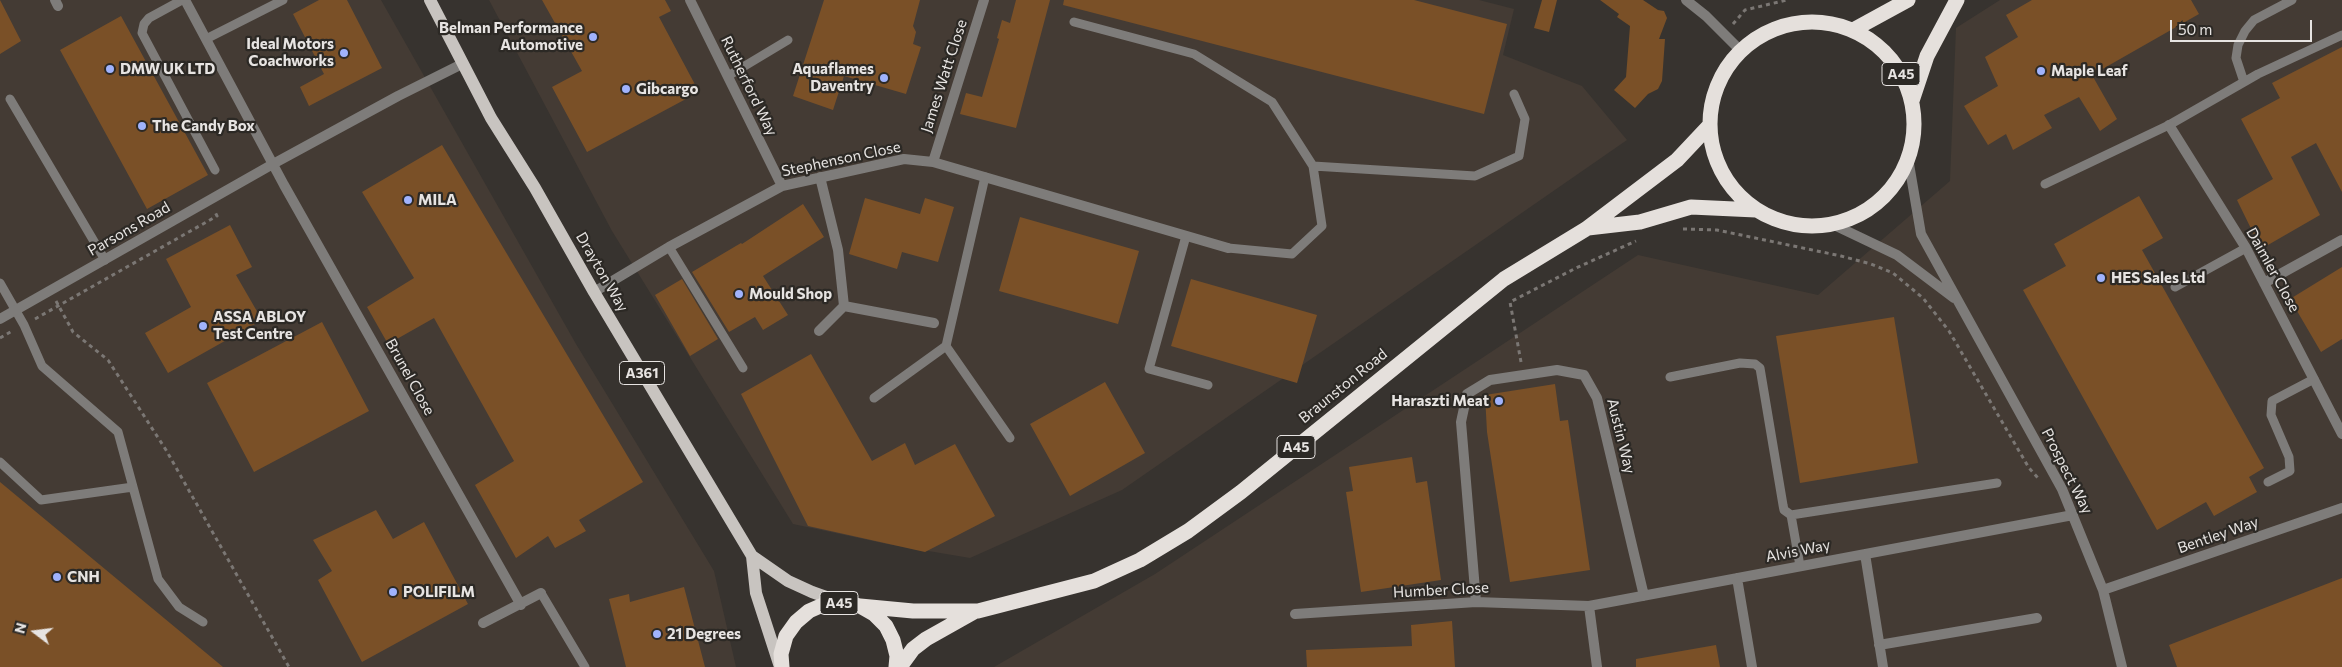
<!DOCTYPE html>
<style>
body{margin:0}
#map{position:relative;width:2342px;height:667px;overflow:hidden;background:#37332f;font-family:Commissioner,sans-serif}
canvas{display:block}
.north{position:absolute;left:10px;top:607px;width:50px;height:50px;-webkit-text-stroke:4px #2c2925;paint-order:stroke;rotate:285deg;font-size:14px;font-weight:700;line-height:20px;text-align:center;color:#e7e4e2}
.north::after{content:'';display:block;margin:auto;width:18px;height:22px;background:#e7e4e2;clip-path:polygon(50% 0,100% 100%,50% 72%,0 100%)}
.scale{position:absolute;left:2170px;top:20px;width:142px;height:22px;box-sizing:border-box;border:2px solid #e7e4e2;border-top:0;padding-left:6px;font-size:15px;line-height:18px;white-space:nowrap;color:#e7e4e2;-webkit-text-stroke:4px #2c2925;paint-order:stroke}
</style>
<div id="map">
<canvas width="2342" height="667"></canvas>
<div class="north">N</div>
<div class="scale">50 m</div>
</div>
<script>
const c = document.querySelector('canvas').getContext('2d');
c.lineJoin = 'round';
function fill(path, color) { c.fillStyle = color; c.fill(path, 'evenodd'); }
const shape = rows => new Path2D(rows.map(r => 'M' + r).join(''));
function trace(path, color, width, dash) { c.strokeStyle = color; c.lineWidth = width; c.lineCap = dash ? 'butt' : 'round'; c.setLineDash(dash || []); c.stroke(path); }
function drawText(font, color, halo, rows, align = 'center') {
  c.font = font + ' Commissioner,sans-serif'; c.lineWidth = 4.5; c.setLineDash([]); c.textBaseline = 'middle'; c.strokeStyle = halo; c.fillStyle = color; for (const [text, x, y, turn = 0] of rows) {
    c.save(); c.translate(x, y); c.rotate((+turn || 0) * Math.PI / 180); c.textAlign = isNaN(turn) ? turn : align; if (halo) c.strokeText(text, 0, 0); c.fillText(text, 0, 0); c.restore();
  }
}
fill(shape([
 [0,0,381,0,576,344,714,571,736,667,0,667],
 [489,0,1479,0,1514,9,1503,55,1582,86,1627,140,1122,490,970,558,887,544,793,524,612,231],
 [2000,0,2342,0,2342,667,994,667,1155,574,1638,255,1818,295,1950,181,1956,28]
]), '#443b34');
fill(shape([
 [0,0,21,41,0,54],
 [319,0,347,0,382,68,309,106,300,87,324,74,293,14],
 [542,0,665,0,671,11,659,17,699,92,587,152,552,87,582,71],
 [824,0,920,0,913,26,916,32,913,44,921,47,906,94,844,76,833,110,793,96],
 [1016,0,1050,0,1016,128,960,114,966,93,982,97,999,39,997,38,1002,20,1010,23],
 [1064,0,1414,0,1507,24,1484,114,1063,5],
 [1542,0,1557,0,1549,32,1534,28],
 [1600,0,1643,0,1658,10,1664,11,1667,18,1659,39,1665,39,1662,81,1658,89,1648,94,1635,108,1614,90,1626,77,1630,26,1617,17,1619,14],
 [2032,0,2191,0,2199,14,2092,75,2117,119,2100,131,2079,97,2044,115,2052,128,2013,150,2006,134,1988,145,1964,106,1998,86,1985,57,2018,37,2006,15],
 [121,16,208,175,147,209,60,50],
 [2342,47,2342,192,2316,143,2291,157,2320,215,2261,249,2237,200,2273,179,2241,119,2280,98,2272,83],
 [442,145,643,482,579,520,586,531,555,548,548,536,516,558,475,485,514,461,434,318,388,344,367,307,414,278,362,192],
 [2139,196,2163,238,2142,250,2264,468,2249,477,2257,492,2214,516,2206,502,2157,530,2023,290,2066,266,2054,244],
 [865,198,920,214,925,198,954,207,938,262,902,252,897,269,849,254],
 [803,204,824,237,763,276,788,315,763,330,755,317,729,332,692,272,741,243,742,244],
 [1020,217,1139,251,1118,324,999,291],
 [230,225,252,267,236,275,262,320,168,373,145,333,191,307,166,259],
 [2342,267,2342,339,2321,352,2290,299],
 [682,279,718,339,690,356,655,295],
 [1191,279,1317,315,1297,383,1171,346],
 [1894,317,1918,463,1800,483,1776,336],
 [322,322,369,411,254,472,207,383],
 [811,354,872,461,905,443,915,465,955,444,995,516,925,552,808,526,741,394],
 [1105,382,1145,453,1070,496,1030,424],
 [1555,384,1560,421,1568,420,1590,570,1510,582,1487,432,1485,395],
 [1412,457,1416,483,1427,481,1441,580,1361,592,1346,492,1353,491,1349,467],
 [0,482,223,667,0,667],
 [376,510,393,539,424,522,468,604,362,662,318,580,332,571,313,540],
 [2342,578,2342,667,2177,667,2169,645],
 [684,587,705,667,626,667,609,599,629,594,630,602],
 [1452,621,1455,667,1307,667,1306,650,1412,646,1411,625],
 [1716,645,1720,667,1636,667,1636,659]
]), '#7a5027');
trace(shape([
 [1733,24,1745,10,1787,0],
 [1683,229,1717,230,1841,256,1871,264,1893,273,1923,298,1949,331,2029,468,2038,478],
 [56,301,73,332,108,360,166,450,289,667],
 [35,319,217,216,215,212],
 [0,338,12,331],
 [1521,362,1510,302,1576,268,1636,241]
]), '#7b7774', 3, [4, 4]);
trace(shape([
 [182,0,149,18,144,24,142,33,215,170],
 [1074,22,1194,54,1272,102,1313,166,1322,226,1292,254,1228,248],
 [206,39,283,0],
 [728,76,788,40],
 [2244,82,2236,58,2238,45,2245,31,2254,20,2292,0],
 [10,99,105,260],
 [1313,166,1475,176,1519,156,1525,119,1514,94],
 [2045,184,2169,125,2258,74,2342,35],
 [1186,236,1149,369,1208,385],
 [669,247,743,368],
 [0,283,24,325,42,366,118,432,133,487,41,500,0,462],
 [2175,287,2246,248],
 [946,346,1010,438],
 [1670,377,1740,363,1755,364,1760,368,1783,505,1784,510,1791,515],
 [874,398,946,346,985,177],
 [2268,482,2290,471,2289,457,2271,415,2272,401,2314,379],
 [133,487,158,579,179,607,203,622],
 [1800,566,1791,515,1997,483],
 [541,593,585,667]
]), '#7e7c7a', 9);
trace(shape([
 [55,0,58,6],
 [185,0,284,185,521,605],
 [690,0,782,186],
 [1686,0,1706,16,1740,50],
 [2169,125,2246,248,2342,434],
 [1908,158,1921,234,2062,489,2103,590,2122,667],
 [933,162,984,0],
 [820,177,838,250,844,306],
 [1832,224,1897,255,1954,298],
 [2264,283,2342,240],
 [594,292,669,247,782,186,904,159,933,162,1228,248],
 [0,319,273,164,398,96,462,64],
 [819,331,844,306,934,323],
 [1865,554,1883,667],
 [1737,578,1752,667],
 [2103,590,2342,508],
 [1476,602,1461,422,1467,394,1490,380,1557,370,1584,375,1597,398,1644,596],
 [1295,614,1476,602,1589,606],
 [483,623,541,593],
 [1879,645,2037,618],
 [1597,667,1589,606,2073,515]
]), '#7e7c7a', 10);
trace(shape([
 [430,0,491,118,535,188,594,292,752,556,756,593,779,664],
 [752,556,788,581,812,592,840,602]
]), '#c8c4c0', 12);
trace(shape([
 '1710 124a102 102 0 1 1 204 0a102 102 0 1 1-204 0Z',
 [1853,30,1908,0],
 [1912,101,1927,56,1957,0],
 [1588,228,1640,222,1691,207,1756,210],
 [860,606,913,611,978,611,1094,581,1140,560,1188,531,1241,492,1504,279,1586,229,1677,160,1709,126],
 [782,667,781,654,786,636,796,622,809,611,825,604,843,602,860,606,874,614,886,626,893,640,897,656,896,667],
 [900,667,913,649,926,639,974,612]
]), '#e5e0dc', 15);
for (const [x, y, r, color] of [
 [593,37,5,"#a0b3fd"],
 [344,53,5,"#a0b3fd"],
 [110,69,5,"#a0b3fd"],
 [2041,71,5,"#a0b3fd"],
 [884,78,5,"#a0b3fd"],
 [626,89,5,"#a0b3fd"],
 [142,126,5,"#a0b3fd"],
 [408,200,5,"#a0b3fd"],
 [2101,278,5,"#a0b3fd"],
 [739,294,5,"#a0b3fd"],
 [203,326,5,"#a0b3fd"],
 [1499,401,5,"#a0b3fd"],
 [57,577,5,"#a0b3fd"],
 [393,592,5,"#a0b3fd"],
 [657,634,5,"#a0b3fd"]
]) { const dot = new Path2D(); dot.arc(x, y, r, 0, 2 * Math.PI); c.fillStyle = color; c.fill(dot); trace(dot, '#2c2925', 2); }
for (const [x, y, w] of [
 [1901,74,38],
 [642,373,45],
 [1296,447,38],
 [839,603,38]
]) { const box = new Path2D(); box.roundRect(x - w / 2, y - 11.5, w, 23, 4); c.fillStyle = '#2c2925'; c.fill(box); trace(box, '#e7e4e2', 1); }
drawText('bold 14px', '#e7e4e2', null, [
 ["A45",1901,74],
 ["A361",642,373],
 ["A45",1296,447],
 ["A45",839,603]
]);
drawText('bold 15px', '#e7e4e2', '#2c2925', [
 ["Belman Performance",583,28,"right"],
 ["Automotive",583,45,"right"],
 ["Ideal Motors",334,44,"right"],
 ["Coachworks",334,61,"right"],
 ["DMW UK LTD",120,69],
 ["Aquaflames",874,69,"right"],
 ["Daventry",874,86,"right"],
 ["Maple Leaf",2051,71],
 ["Gibcargo",636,89],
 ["The Candy Box",152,126],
 ["MILA",418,200],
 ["HES Sales Ltd",2111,278],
 ["Mould Shop",749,294],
 ["ASSA ABLOY",213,317],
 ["Test Centre",213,334],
 ["Haraszti Meat",1489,401,"right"],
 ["CNH",67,577],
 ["POLIFILM",403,592],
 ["21 Degrees",667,634]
], 'left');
drawText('15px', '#e7e4e2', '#2c2925', [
 ["James Watt Close",944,76,-72],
 ["Rutherford Way",749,86,64],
 ["Stephenson Close",841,159,-12],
 ["Parsons Road",129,229,-30],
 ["Daimler Close",2273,270,61],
 ["Drayton Way",602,272,60],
 ["Brunel Close",410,377,61],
 ["Braunston Road",1343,386,-39],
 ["Austin Way",1621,436,76],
 ["Prospect Way",2067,471,63],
 ["Bentley Way",2218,535,-19],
 ["Alvis Way",1798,551,-11],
 ["Humber Close",1441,590,-3]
]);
</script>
